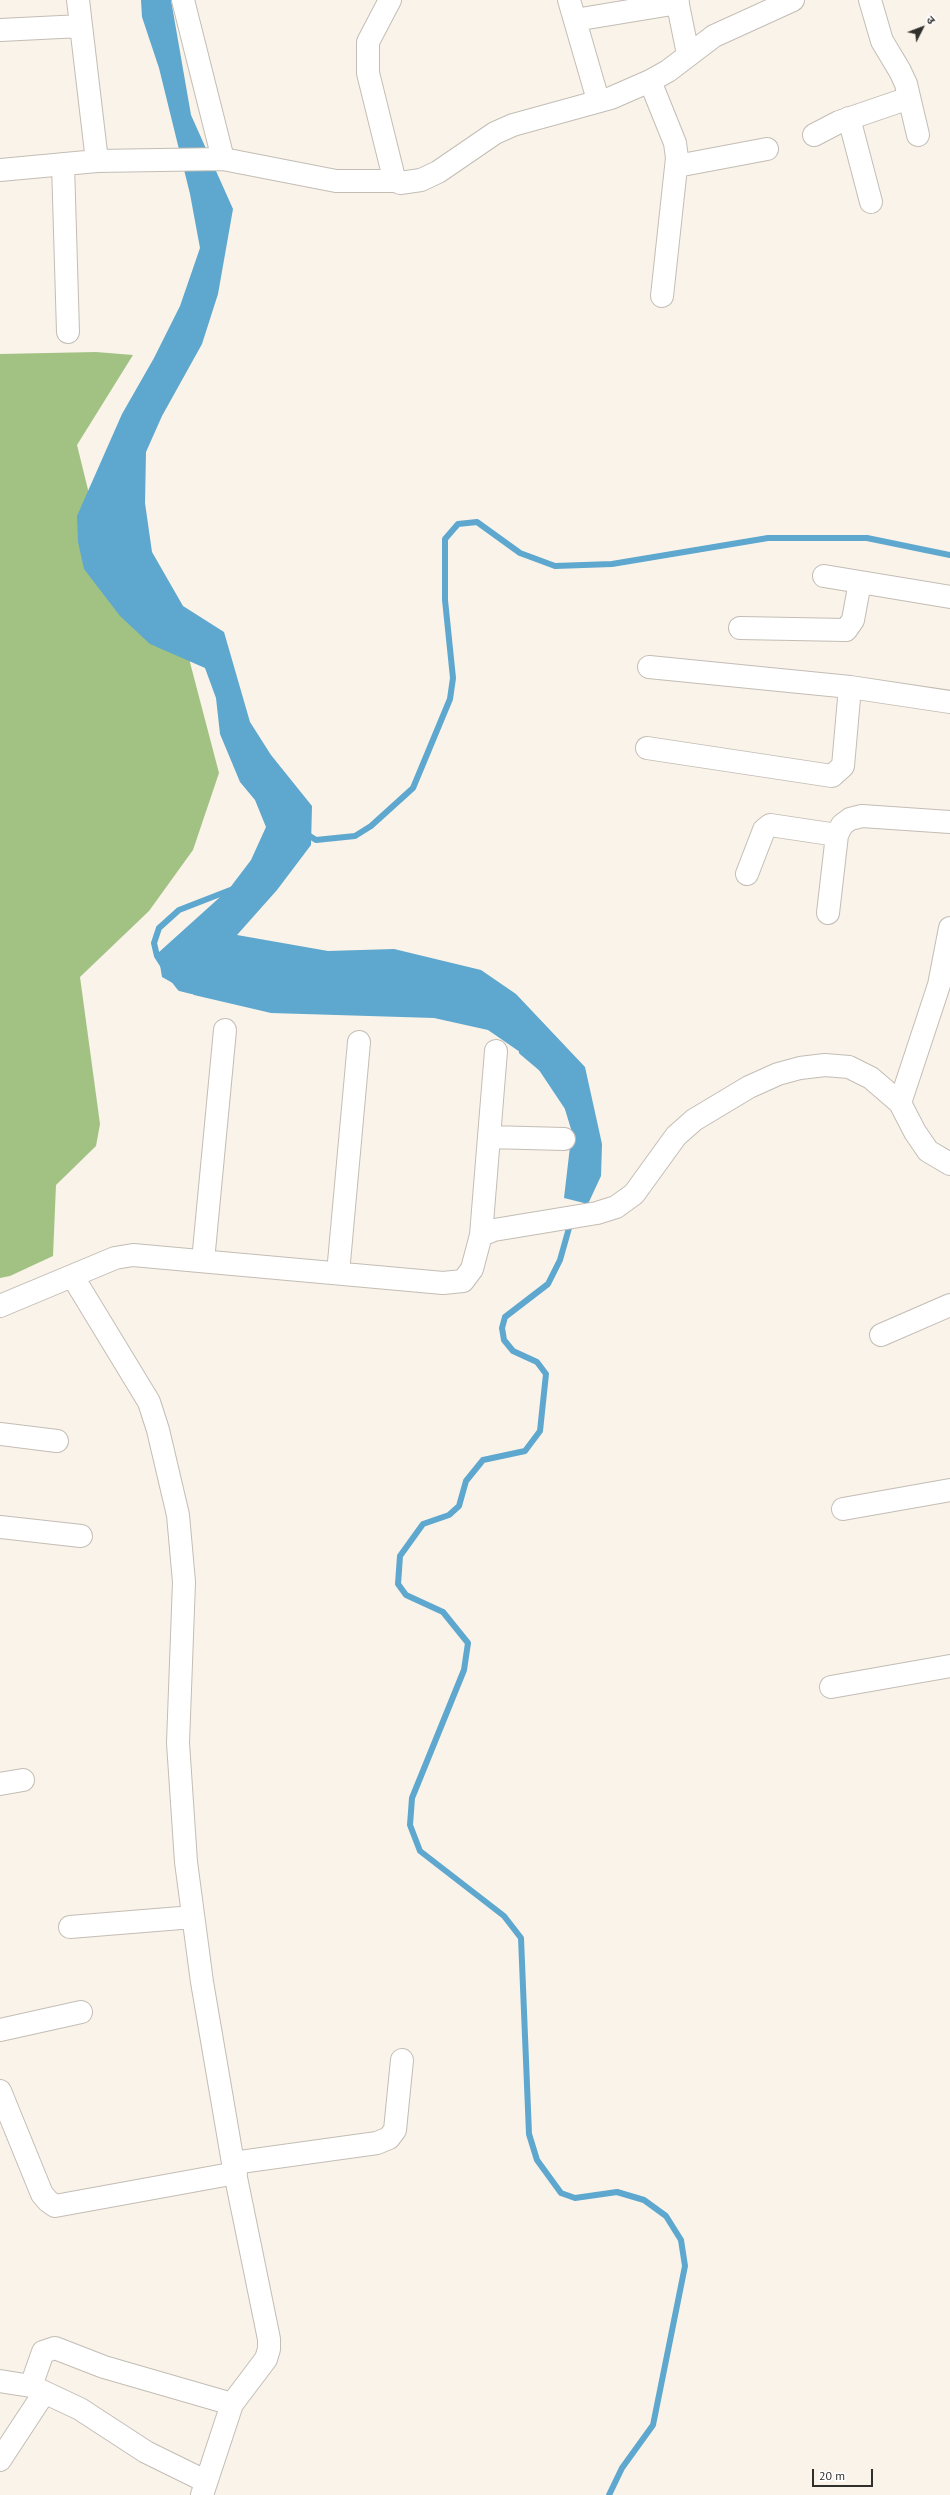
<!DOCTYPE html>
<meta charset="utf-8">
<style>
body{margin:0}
#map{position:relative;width:950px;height:2495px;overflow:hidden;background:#f9f3ea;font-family:"PT Sans","Noto Sans Devanagari",sans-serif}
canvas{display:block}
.north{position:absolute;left:902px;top:8px;width:40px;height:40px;-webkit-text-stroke:3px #fff;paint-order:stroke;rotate:48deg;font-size:11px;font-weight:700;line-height:16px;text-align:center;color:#312f2c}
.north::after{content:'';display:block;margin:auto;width:14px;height:18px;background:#312f2c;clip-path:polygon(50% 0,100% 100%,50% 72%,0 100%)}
.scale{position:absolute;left:812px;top:2469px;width:61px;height:18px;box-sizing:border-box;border:2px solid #312f2c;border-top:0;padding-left:5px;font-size:12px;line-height:14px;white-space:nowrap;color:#312f2c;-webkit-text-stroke:3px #fff;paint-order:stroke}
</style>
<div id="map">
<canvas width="950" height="2495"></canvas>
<div class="north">उ</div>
<div class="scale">20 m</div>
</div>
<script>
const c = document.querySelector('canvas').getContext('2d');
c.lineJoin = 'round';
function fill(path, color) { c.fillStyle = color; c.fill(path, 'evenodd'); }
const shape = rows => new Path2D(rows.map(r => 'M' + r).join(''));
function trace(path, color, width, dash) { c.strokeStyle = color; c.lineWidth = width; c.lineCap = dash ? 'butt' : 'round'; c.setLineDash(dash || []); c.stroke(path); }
fill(shape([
 [96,352,133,355,77,445,92,506,187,651,219,773,193,850,149,911,80,977,100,1124,96,1146,56,1185,53,1256,10,1276,0,1278,0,354]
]), '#a2c283');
fill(shape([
 [141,0,171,0,191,115,233,209,218,294,202,344,162,416,146,452,145,503,152,552,183,606,224,632,250,722,271,755,312,806,311,845,277,890,237,935,328,951,394,949,481,970,516,994,585,1067,602,1144,601,1176,588,1204,564,1198,573,1121,533,1061,488,1030,434,1018,271,1013,194,995,162,977,158,953,229,889,251,860,266,827,255,800,240,782,220,734,216,698,205,668,150,644,120,616,84,569,78,542,77,516,122,414,154,358,180,306,200,248,190,194,159,68,142,17]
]), '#5ea7ce');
trace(shape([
 [305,833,316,840,355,836,371,826,413,788,450,699,453,678,445,600,445,539,458,524,477,522,520,553,555,566,612,564,768,538,867,538,950,555],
 [164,967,157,956,154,943,159,928,179,910,233,889],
 [173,979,180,988,192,991],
 [522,1052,541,1068],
 [568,1109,575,1132],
 [571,1221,560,1260,548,1284,505,1317,502,1328,504,1340,513,1351,537,1362,546,1374,540,1431,525,1451,483,1460,466,1481,459,1506,449,1515,423,1524,400,1556,398,1584,406,1595,443,1612,468,1643,464,1670,412,1798,410,1825,420,1851,504,1916,521,1938,529,2134,537,2160,561,2193,575,2198,617,2192,644,2200,666,2216,681,2240,685,2266,653,2425,622,2468,609,2495]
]), '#5ea7ce', 6);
const street = shape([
 [78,0,97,161],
 [183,0,223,159,336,181,395,181],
 [390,0,368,42,368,73,394,178,400,183,421,180,438,172,495,133,513,125,611,98,650,81,668,71,714,36,793,0],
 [569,0,598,100],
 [677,0,688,54],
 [870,0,882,41,900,71,906,84,918,135],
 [575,20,678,3],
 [0,30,81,26],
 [650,81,675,143,677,158,662,296],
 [849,118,871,202],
 [814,135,839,122,909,98],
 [63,164,68,332],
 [677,166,767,149],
 [0,170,97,161,223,159],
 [824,576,950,597],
 [740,628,846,630,853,620,860,582],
 [649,667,850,687,950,702],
 [647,748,832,776,843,766,850,687],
 [747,874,764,830,770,825,837,835],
 [828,913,837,835,842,825,850,819,862,816,950,822],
 [900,1103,939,985,950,928],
 [489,1137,564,1139],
 [481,1235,496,1051],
 [203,1261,225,1030],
 [338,1273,359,1042],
 [73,1277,149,1402,158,1430,178,1515,184,1582,178,1743,186,1862,202,1982,233,2163,269,2339,269,2349,266,2359,232,2404,202,2495],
 [0,1306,115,1258,133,1255,443,1283,463,1281,472,1269,481,1235,494,1230,597,1213,616,1207,634,1194,676,1136,694,1120,749,1087,778,1074,800,1068,825,1065,849,1067,871,1078,900,1103,915,1132,928,1151,950,1164],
 [881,1335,950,1305],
 [0,1434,57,1441],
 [843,1509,950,1490],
 [0,1527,81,1536],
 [831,1687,950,1666],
 [0,1784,23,1780],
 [70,1927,193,1917],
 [0,2030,81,2012],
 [0,2091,42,2194,48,2201,55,2206,236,2173],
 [233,2163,377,2143,389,2138,395,2130,402,2060],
 [0,2381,31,2386,80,2409,146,2452,205,2481],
 [31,2386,43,2352,55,2348,104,2367,232,2404],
 [0,2460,44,2393]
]);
trace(street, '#c3bdb5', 24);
trace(street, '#fff', 22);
</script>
